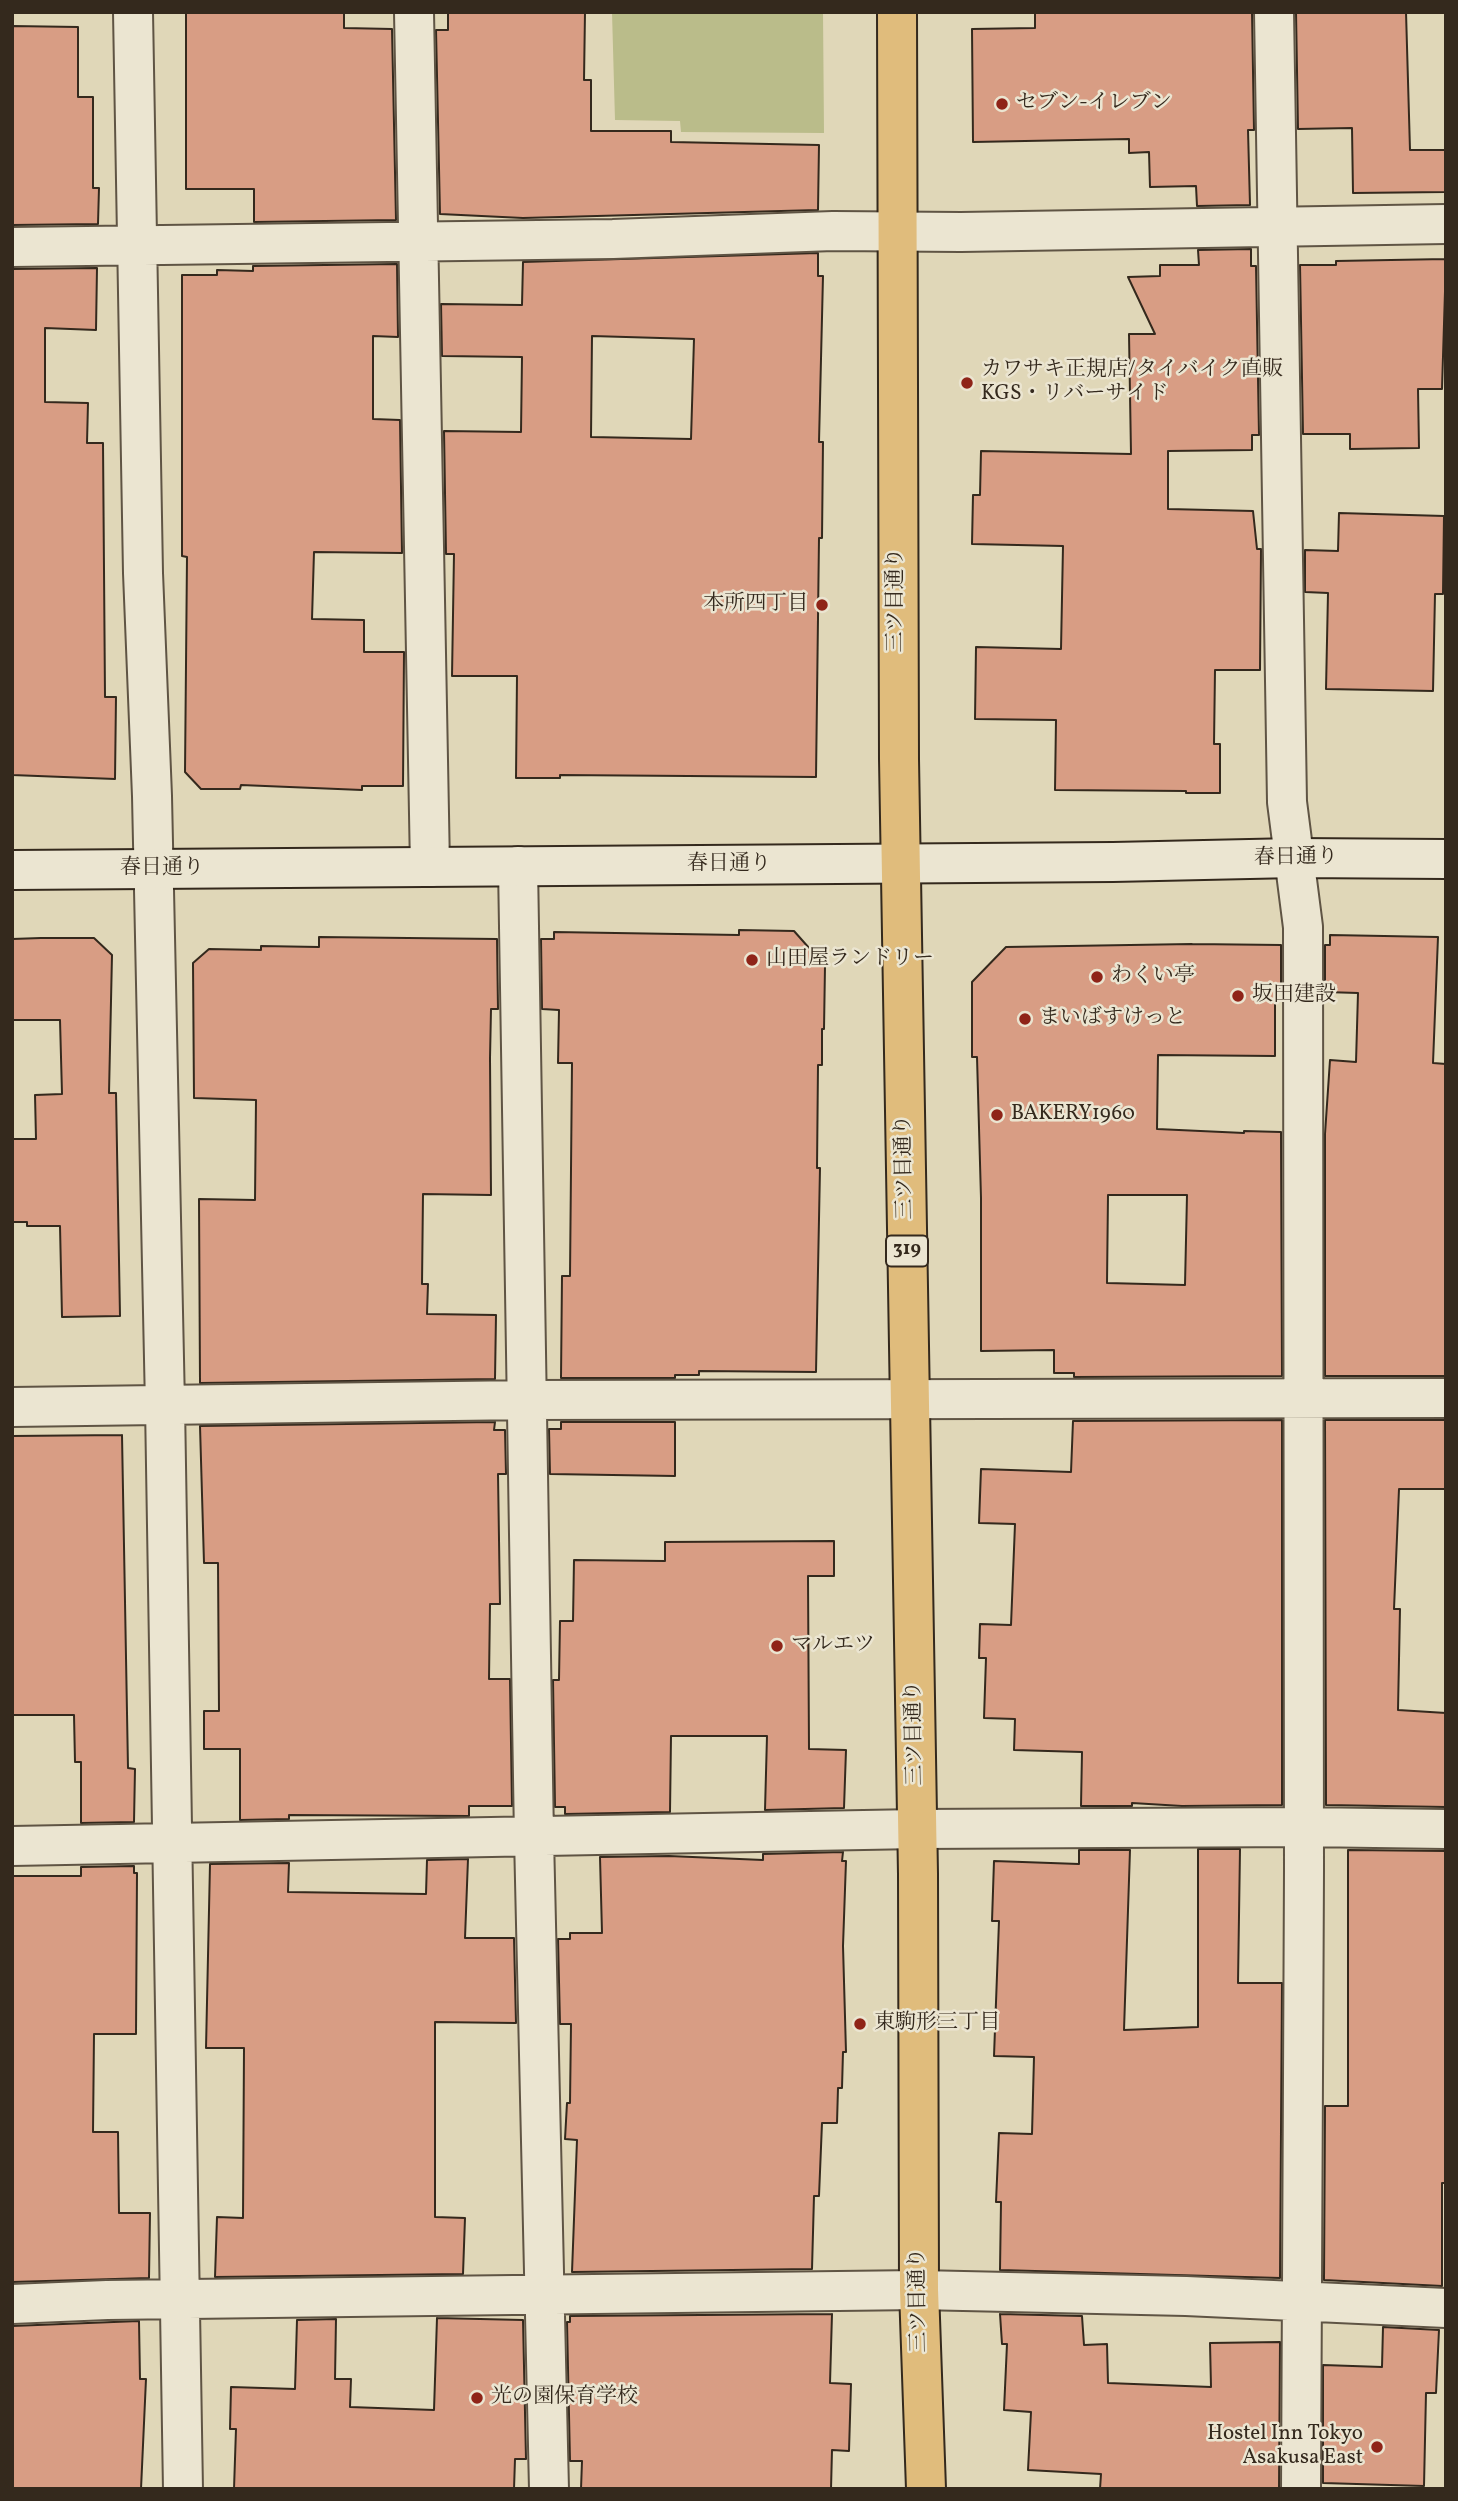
<!DOCTYPE html>
<meta charset="utf-8">
<style>
body{margin:0}
#map{position:relative;width:1458px;height:2501px;overflow:hidden;background:#e0d7b8;font-family:Vollkorn,serif}
canvas{display:block}
.frame{position:absolute;inset:0;border:14px solid #34291d;pointer-events:none}
</style>
<div id="map">
<canvas width="1458" height="2501"></canvas>
<div class="frame"></div>
</div>
<script>
const c = document.querySelector('canvas').getContext('2d');
c.lineJoin = 'round';
function fill(path, color) { c.fillStyle = color; c.fill(path, 'evenodd'); }
const shape = rows => new Path2D(rows.map(r => 'M' + r).join(''));
function trace(path, color, width, dash) { c.strokeStyle = color; c.lineWidth = width; c.lineCap = dash ? 'butt' : 'round'; c.setLineDash(dash || []); c.stroke(path); }
function drawText(font, color, halo, rows, align = 'center') {
  c.font = font + ' Vollkorn,"Noto Serif JP",serif'; c.lineWidth = 5; c.setLineDash([]); c.textBaseline = 'middle'; c.strokeStyle = halo; c.fillStyle = color; for (const [text, x, y, turn = 0] of rows) {
    c.save(); c.translate(x, y); c.rotate((+turn || 0) * Math.PI / 180); c.textAlign = isNaN(turn) ? turn : align; if (halo) c.strokeText(text, 0, 0); c.fillText(text, 0, 0); c.restore();
  }
}
fill(shape([
 [612,12,823,12,824,133,681,132,680,121,615,120]
]), '#babc8a');
const building = shape([
 [186,12,344,12,344,28,392,29,396,220,254,222,254,189,186,189,186,12],
 [448,12,585,12,584,80,591,80,591,131,671,131,671,142,819,145,818,210,523,218,440,214,436,30,448,30,448,12],
 [1035,12,1252,12,1254,130,1248,130,1250,205,1197,206,1196,186,1150,187,1149,152,1129,153,1129,139,973,142,972,29,1035,28,1035,12],
 [1296,12,1406,12,1410,150,1446,150,1446,192,1353,193,1352,128,1298,129,1296,12],
 [12,26,78,27,78,97,93,97,93,188,99,188,98,224,12,225,12,26],
 [1251,249,1251,266,1256,266,1259,435,1252,435,1252,450,1168,451,1168,509,1253,511,1257,549,1261,549,1260,670,1215,670,1214,744,1220,744,1220,793,1186,793,1186,791,1055,790,1056,720,975,719,976,647,1061,649,1063,546,972,544,973,495,980,495,981,451,1131,454,1129,334,1155,334,1128,277,1160,276,1160,265,1199,265,1198,250,1251,249],
 [818,253,818,276,823,276,819,442,823,442,822,538,819,538,816,777,560,775,560,778,516,778,517,676,452,676,454,554,446,554,444,431,521,432,522,357,442,356,441,304,522,305,523,262,818,253],
 [592,336,694,339,691,439,591,437,592,336],
 [1446,259,1442,389,1418,389,1419,448,1350,449,1350,434,1303,434,1300,265,1336,265,1336,261,1446,259],
 [397,264,398,337,373,336,373,419,400,420,402,553,314,552,312,619,364,620,364,652,404,652,403,786,362,786,362,790,241,785,240,789,201,789,185,772,187,557,182,556,182,275,217,275,217,270,253,271,253,266,397,264],
 [97,268,96,330,45,328,45,402,88,403,87,443,103,443,105,697,116,697,115,779,12,775,12,269,97,268],
 [1339,513,1444,516,1443,594,1435,594,1433,691,1326,689,1328,593,1305,592,1305,550,1338,551,1339,513],
 [739,930,794,931,825,966,824,1029,822,1029,822,1065,818,1065,817,1168,820,1168,816,1372,699,1371,699,1375,675,1375,675,1378,561,1378,562,1276,570,1276,572,1063,558,1063,559,1010,542,1009,541,939,554,939,554,932,739,935,739,930],
 [1330,935,1438,937,1433,1063,1446,1064,1446,1376,1325,1376,1325,1134,1330,1060,1356,1062,1358,993,1325,992,1325,945,1330,945,1330,935],
 [319,937,497,939,498,1009,491,1009,490,1058,491,1195,423,1194,422,1284,428,1284,427,1314,496,1315,495,1379,200,1383,199,1199,255,1200,256,1100,194,1098,193,963,209,949,261,950,261,946,319,947,319,937],
 [41,938,94,938,112,955,109,1093,116,1093,120,1316,62,1317,60,1226,27,1226,27,1222,12,1222,12,1139,36,1139,35,1095,62,1094,60,1020,12,1020,12,939,41,938],
 [1192,944,1281,945,1281,989,1275,989,1275,1056,1158,1055,1157,1129,1244,1133,1244,1131,1281,1132,1282,1376,1074,1377,1074,1373,1054,1373,1054,1350,981,1351,981,1198,977,1057,972,1057,972,982,1006,947,1192,944],
 [1108,1195,1187,1195,1185,1285,1107,1283,1108,1195],
 [1282,1420,1282,1805,1182,1806,1132,1803,1132,1806,1081,1806,1082,1752,1014,1750,1015,1719,984,1718,986,1658,979,1658,980,1624,1011,1625,1015,1524,979,1523,981,1469,1071,1472,1073,1421,1282,1420],
 [1325,1420,1446,1420,1446,1489,1399,1489,1394,1609,1400,1609,1398,1710,1446,1713,1446,1807,1326,1805,1325,1420],
 [495,1422,494,1430,505,1430,506,1474,498,1474,500,1604,490,1604,489,1679,510,1679,512,1806,469,1806,469,1816,289,1815,289,1819,240,1820,240,1749,204,1749,204,1711,219,1711,218,1563,204,1563,200,1426,495,1422],
 [561,1422,675,1422,675,1476,550,1474,549,1429,561,1429,561,1422],
 [122,1435,128,1768,135,1769,134,1822,81,1823,81,1762,75,1762,74,1715,12,1715,12,1436,122,1435],
 [834,1541,834,1576,808,1576,809,1749,846,1750,844,1808,765,1810,767,1736,671,1736,670,1812,565,1814,565,1807,555,1807,553,1680,559,1680,560,1621,573,1621,574,1560,665,1561,665,1542,834,1541],
 [1198,1849,1240,1849,1238,1983,1282,1983,1280,2278,1000,2270,1001,2202,996,2202,999,2133,1032,2134,1034,2057,994,2056,999,1921,992,1921,994,1861,1079,1864,1079,1850,1130,1850,1124,2030,1198,2027,1198,1849],
 [1348,1850,1446,1851,1446,2183,1442,2183,1442,2286,1324,2280,1325,2106,1348,2106,1348,1850],
 [843,1852,842,1861,846,1861,843,1946,846,2052,843,2052,842,2088,838,2088,837,2123,822,2123,819,2196,814,2196,812,2269,572,2272,577,2140,565,2139,567,2103,570,2103,571,2024,560,2024,558,1939,570,1939,570,1933,602,1933,600,1857,669,1856,763,1860,763,1854,843,1852],
 [468,1859,465,1938,514,1938,516,2023,435,2022,435,2217,465,2218,463,2274,215,2277,217,2217,243,2218,244,2048,206,2048,210,1864,289,1863,288,1892,426,1894,427,1860,468,1859],
 [134,1866,134,1873,137,1873,136,2034,94,2034,93,2132,118,2132,119,2213,150,2213,149,2278,12,2282,12,1876,81,1876,81,1867,134,1866],
 [832,2314,830,2383,851,2384,849,2451,832,2450,831,2489,581,2489,582,2461,570,2461,567,2322,570,2322,570,2316,832,2314],
 [1000,2314,1082,2316,1084,2345,1107,2344,1108,2383,1211,2387,1210,2343,1280,2342,1279,2489,1100,2489,1101,2474,1028,2470,1031,2412,1004,2410,1007,2344,1002,2344,1000,2314],
 [437,2318,523,2320,526,2459,515,2459,514,2489,234,2489,236,2429,230,2429,231,2387,295,2389,297,2320,336,2319,335,2379,351,2379,350,2407,434,2410,437,2318],
 [139,2321,140,2379,146,2379,141,2489,12,2489,12,2326,139,2321],
 [1383,2327,1439,2330,1436,2393,1426,2393,1424,2486,1323,2483,1323,2365,1382,2367,1383,2327]
]);
fill(building, '#d89d84');
trace(building, '#34291d', 2);
const street = shape([
 [133,12,143,573,152,796,165,1405,183,2489],
 [414,12,430,867],
 [1274,12,1287,802,1303,927,1304,1870,1301,2489],
 [12,247,613,239,833,231,961,232,1446,224],
 [518,866,534,1837,549,2489],
 [12,1407,527,1400,1446,1398],
 [12,1846,917,1829,1304,1827,1446,1829],
 [12,2304,107,2300,919,2290,1186,2296,1446,2308]
]);
const secondary = shape([
 [12,870,1113,862,1295,858,1446,859]
]);
const primary = shape([
 [897,12,899,759,918,1874,919,2290,926,2489]
]);
trace(street, '#5f5444', 42);
trace(secondary, '#34291d', 42);
trace(primary, '#34291d', 42);
trace(street, '#ebe5d1', 38);
trace(secondary, '#ebe5d1', 38);
trace(primary, '#e0bc7c', 38);
for (const [x, y, r, color] of [
 [1002,104,7,"#8f2418"],
 [967,383,7,"#8f2418"],
 [822,605,7,"#8f2418"],
 [752,960,7,"#8f2418"],
 [1097,977,7,"#8f2418"],
 [1238,996,7,"#8f2418"],
 [1025,1019,7,"#8f2418"],
 [997,1115,7,"#8f2418"],
 [777,1646,7,"#8f2418"],
 [860,2024,7,"#8f2418"],
 [477,2398,7,"#8f2418"],
 [1377,2447,7,"#8f2418"]
]) { const dot = new Path2D(); dot.arc(x, y, r, 0, 2 * Math.PI); c.fillStyle = color; c.fill(dot); trace(dot, '#ebe5d1', 2.5); }
for (const [x, y, w] of [
 [907,1251,42]
]) { const box = new Path2D(); box.roundRect(x - w / 2, y - 15.5, w, 31, 5); c.fillStyle = '#ebe5d1'; c.fill(box); trace(box, '#34291d', 2); }
drawText('bold 19px', '#34291d', null, [
 ["319",907,1251]
]);
drawText('21px', '#34291d', '#ebe5d1', [
 ["セブン-イレブン",1016,104],
 ["カワサキ正規店/タイバイク直販",981,371],
 ["KGS・リバーサイド",981,395],
 ["本所四丁目",808,605,"right"],
 ["山田屋ランドリー",766,960],
 ["わくい亭",1111,977],
 ["坂田建設",1252,996],
 ["まいばすけっと",1039,1019],
 ["BAKERY1960",1011,1115],
 ["マルエツ",791,1646],
 ["東駒形三丁目",874,2024],
 ["光の園保育学校",491,2398],
 ["Hostel Inn Tokyo",1363,2435,"right"],
 ["Asakusa East",1363,2459,"right"]
], 'left');
drawText('21px', '#34291d', '#ebe5d1', [
 ["三ツ目通り",897,600,-90],
 ["春日通り",1296,859,-1],
 ["春日通り",729,865],
 ["春日通り",162,869],
 ["三ツ目通り",906,1167,-91],
 ["三ツ目通り",916,1733,-91],
 ["三ツ目通り",920,2300,-91]
]);
</script>
